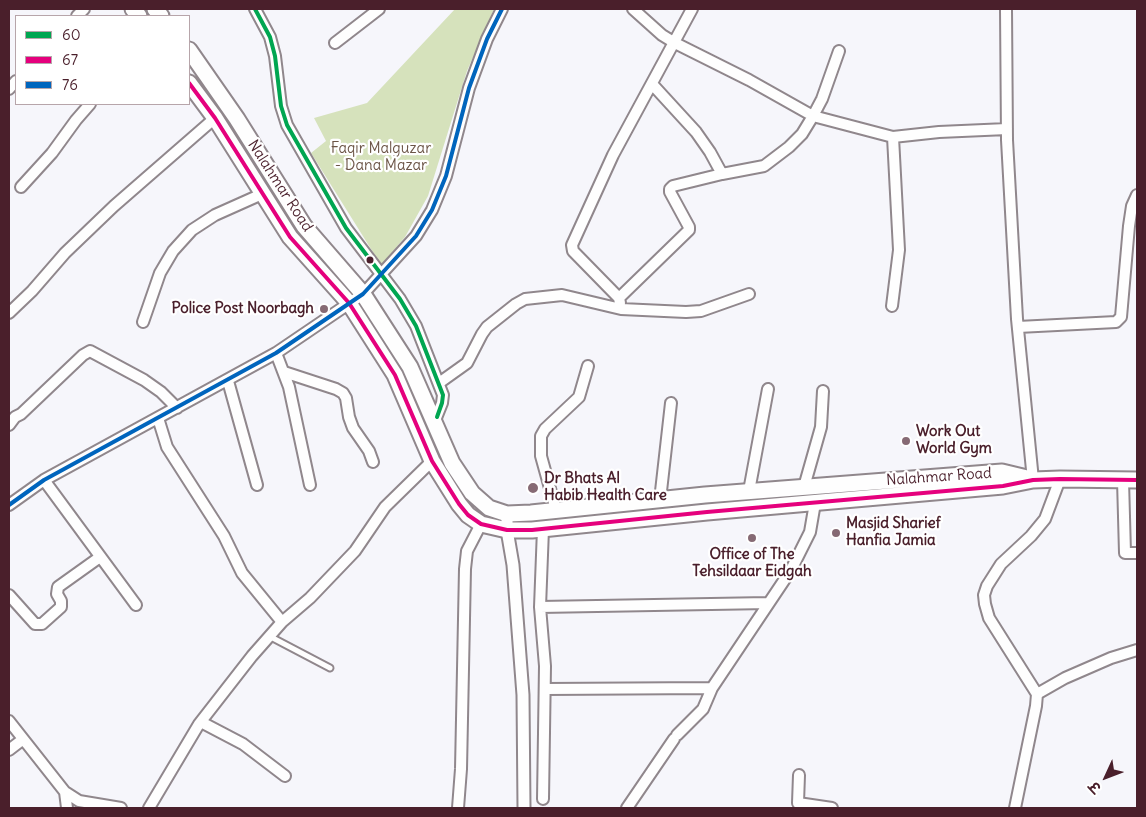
<!DOCTYPE html>
<meta charset="utf-8">
<style>
body{margin:0}
#map{position:relative;width:1146px;height:817px;overflow:hidden;background:#f6f6fb;font-family:Delius,"Playpen Sans Deva",sans-serif}
canvas{display:block}
.frame{position:absolute;inset:0;border:10px solid #4a1f2b;pointer-events:none}
.legend{position:absolute;left:15px;top:15px;width:175px;height:90px;box-sizing:border-box;background:#fff;border:1px solid #b7a5aa;margin:0;padding:6px 9px;list-style:none;font-size:15px;color:#4a1f2b}
.legend li{display:flex;align-items:center;gap:10px;height:25px}
.legend b{width:25px;border:1px solid #b7a5aa}
.north{position:absolute;left:1081px;top:752px;width:50px;height:50px;-webkit-text-stroke:4px #fff;paint-order:stroke;rotate:227deg;font-size:14px;font-weight:700;line-height:20px;text-align:center;color:#4a1f2b}
.north::after{content:'';display:block;margin:auto;width:18px;height:22px;background:#4a1f2b;clip-path:polygon(50% 0,100% 100%,50% 72%,0 100%)}
</style>
<div id="map">
<canvas width="1146" height="817"></canvas>
<div class="frame"></div>
<ul class="legend">
<li><b style="height:6px;background:#00a651"></b>60</li>
<li><b style="height:6px;background:#e5007d"></b>67</li>
<li><b style="height:6px;background:#0065bd"></b>76</li>
</ul>
<div class="north">उ</div>
</div>
<script>
const c = document.querySelector('canvas').getContext('2d');
c.lineJoin = 'round';
function fill(path, color) { c.fillStyle = color; c.fill(path, 'evenodd'); }
const shape = rows => new Path2D(rows.map(r => 'M' + r).join(''));
function trace(path, color, width, dash) { c.strokeStyle = color; c.lineWidth = width; c.lineCap = dash ? 'butt' : 'round'; c.setLineDash(dash || []); c.stroke(path); }
function drawText(font, color, halo, rows, align = 'center') {
  c.font = font + ' Delius,sans-serif'; c.lineWidth = 4.5; c.setLineDash([]); c.textBaseline = 'middle'; c.strokeStyle = halo; c.fillStyle = color; for (const [text, x, y, turn = 0] of rows) {
    c.save(); c.translate(x, y); c.rotate((+turn || 0) * Math.PI / 180); c.textAlign = isNaN(turn) ? turn : align; if (halo) c.strokeText(text, 0, 0); c.fillText(text, 0, 0); c.restore();
  }
}
fill(shape([
 [455,9,494,9,467,71,428,196,405,237,381,265,311,153,326,141,314,118,367,103]
]), '#d6e2bc');
const service = shape([
 [269,636,330,668]
]);
const minor = shape([
 [255,9,270,37,275,56,281,106,287,125,346,228,400,299,416,326,443,395,442,403,434,423],
 [633,9,662,35,675,43,749,80,813,116,893,137,939,132,1007,129],
 [1006,9,1007,140,1017,319,1033,480],
 [77,16,84,9],
 [335,43,379,9],
 [652,84,696,132,710,152,722,174],
 [9,89,16,81],
 [21,187,52,153,76,120,90,104],
 [619,298,689,230,689,227,670,192,670,189,673,186,722,174,764,166,789,147,802,134,813,116,822,99,839,51],
 [620,303,619,298,573,251,572,245,613,155,692,9],
 [892,306,899,250,893,137],
 [9,313,32,291,65,253,114,206,215,118],
 [143,322,160,273,173,251,192,230,215,215,262,194],
 [1018,327,1116,322,1121,317,1129,226,1132,206,1137,195],
 [276,353,289,387,310,485],
 [284,372,336,389,343,393,346,398,349,417,353,428,369,451,373,462],
 [228,381,257,485],
 [439,383,467,363,482,334,487,327,516,304,525,299,562,295,621,309,686,312,701,311,749,294],
 [158,418,167,447,224,536,242,573,282,622],
 [9,425,15,417,21,414,83,355,90,351,144,380,161,392,177,408],
 [44,480,136,605],
 [1123,480,1125,553,1137,553],
 [804,487,821,427,823,391],
 [749,491,768,389],
 [660,500,671,403],
 [9,505,44,480,276,353,363,294,416,236,432,210,446,176,469,88,487,39,502,9],
 [556,510,541,456,541,436,545,429,579,397,588,366],
 [9,595,35,624,42,624,61,607,61,601,57,594,58,587,100,557],
 [540,607,768,603],
 [712,688,791,570,810,532,815,503],
 [545,689,712,688,703,709,677,735],
 [1037,694,989,618,985,604,984,595,987,586,1001,564,1031,536,1045,519,1060,479],
 [9,721,65,792,79,801,121,808],
 [201,722,243,744,285,776],
 [9,750,22,740],
 [799,775,798,803,832,808],
 [65,792,67,808],
 [543,799,545,666,540,607,543,529],
 [149,808,199,724,252,656,282,622,310,598,355,551,385,507,432,461],
 [458,808,461,769,465,569,467,551,481,524],
 [627,808,674,739],
 [1015,808,1036,706,1037,694,1065,678,1111,658,1137,650]
]);
const tertiary = shape([
 [507,514,507,530,513,565,523,695,524,808]
]);
const primary = shape([
 [133,9,139,16],
 [155,9,161,16],
 [189,50,237,119,304,226,363,294,410,367,452,463,472,493,489,508,507,514,531,513,705,495,1002,472,1027,478],
 [189,83,215,118,290,237,349,303,395,375,432,461,459,504,468,515,481,524,507,530,532,530,707,512,1003,486,1033,480,1060,479,1137,480]
]);
trace(service, '#90878c', 9);
trace(minor, '#90878c', 14);
trace(tertiary, '#90878c', 15);
trace(primary, '#90878c', 19);
trace(service, '#fefefe', 5);
trace(minor, '#fefefe', 10);
trace(tertiary, '#fefefe', 11);
trace(primary, '#fefefe', 15);
trace(shape([
 [255,9,270,37,275,56,281,106,287,125,346,228,400,299,416,326,443,395,442,403,437,417]
]), '#00a651', 4);
trace(shape([
 [189,83,215,118,290,237,349,303,395,375,432,461,459,504,468,515,481,524,507,530,532,530,707,512,1003,486,1033,480,1060,479,1137,480]
]), '#e5007d', 4);
trace(shape([
 [9,505,44,480,276,353,363,294,416,236,432,210,446,176,469,88,487,39,502,9]
]), '#0065bd', 4);
for (const [x, y, r, color] of [
 [370,260,4.5,"#4a1f2b"],
 [324,309,5,"#866a74"],
 [906,441,5,"#866a74"],
 [533,488,6,"#866a74"],
 [836,533,5,"#866a74"],
 [752,538,5,"#866a74"]
]) { const dot = new Path2D(); dot.arc(x, y, r, 0, 2 * Math.PI); c.fillStyle = color; c.fill(dot); trace(dot, '#fff', 2); }
drawText('15px', '#6c5547', '#fff', [
 ["Faqir Malguzar",381,149],
 ["- Dana Mazar",381,166]
]);
drawText('15px', '#4a1f2b', '#fff', [
 ["Nalahmar Road",280,186,57],
 ["Nalahmar Road",939,477,-4]
]);
drawText('bold 15px', '#4a1f2b', '#fff', [
 ["Police Post Noorbagh",314,309,"right"],
 ["Work Out",916,432],
 ["World Gym",916,449],
 ["Dr Bhats Al",544,479],
 ["Habib Health Care",544,496],
 ["Masjid Sharief",846,524],
 ["Hanfia Jamia",846,541],
 ["Office of The",752,555,"center"],
 ["Tehsildaar Eidgah",752,572,"center"]
], 'left');
</script>
